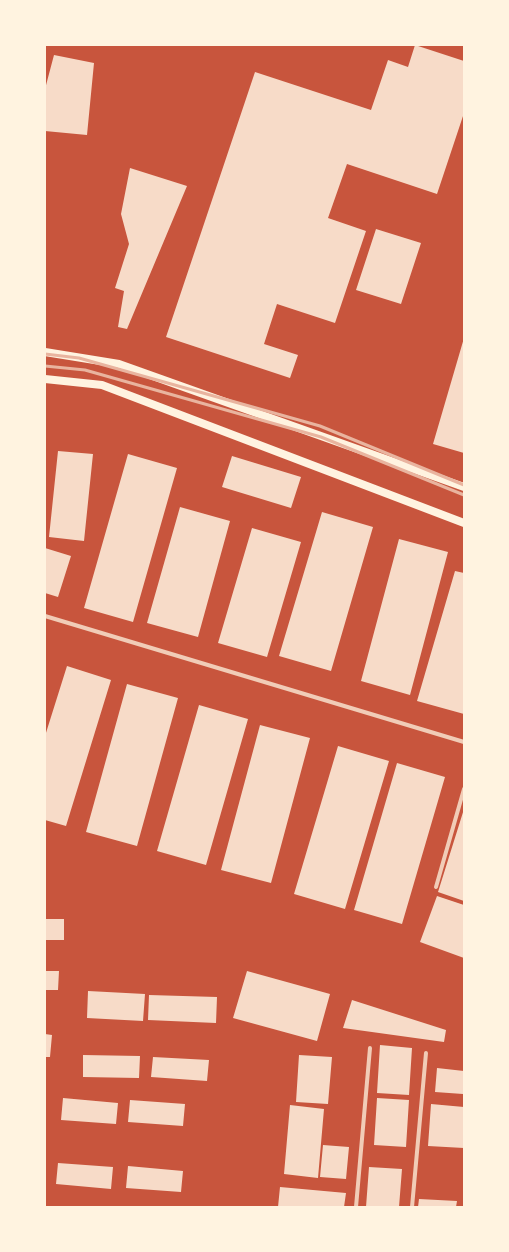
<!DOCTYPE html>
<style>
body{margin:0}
#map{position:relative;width:509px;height:1252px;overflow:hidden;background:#c8553d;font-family:"Titillium Web",sans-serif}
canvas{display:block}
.frame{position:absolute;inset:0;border:46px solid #fff3e0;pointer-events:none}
</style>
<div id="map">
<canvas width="509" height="1252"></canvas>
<div class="frame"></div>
</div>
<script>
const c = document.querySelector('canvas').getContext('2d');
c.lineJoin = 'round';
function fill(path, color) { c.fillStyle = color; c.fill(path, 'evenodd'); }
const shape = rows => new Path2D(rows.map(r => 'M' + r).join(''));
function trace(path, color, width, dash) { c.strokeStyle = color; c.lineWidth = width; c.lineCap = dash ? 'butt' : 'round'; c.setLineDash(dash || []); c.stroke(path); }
fill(shape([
 [415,45,464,61,464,113,437,194,347,164,328,218,366,231,335,323,277,304,264,344,298,355,290,378,166,337,255,72,371,110,388,60,408,67],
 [54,55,94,63,87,135,45,131,45,89],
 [130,168,187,186,127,329,118,327,124,291,115,288,129,244,121,214],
 [376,229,421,243,401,304,356,290],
 [464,338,464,453,433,444],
 [58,451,93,454,84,541,49,537],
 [128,454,177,468,133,622,84,608],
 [232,456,301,477,291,508,222,487],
 [180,507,230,521,198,637,147,623],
 [322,512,373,527,331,671,279,656],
 [252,528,301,542,267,657,218,643],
 [399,539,448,552,410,695,361,681],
 [45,548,71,556,58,597,45,593],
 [455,571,464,573,464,714,417,701],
 [67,666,111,680,66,826,45,820,45,736],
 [127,684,178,698,137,846,86,832],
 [199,705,248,719,206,865,157,851],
 [260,725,310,738,271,883,221,870],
 [338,746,389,761,345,909,294,894],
 [397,763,445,777,402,924,354,910],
 [464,809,464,901,438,892],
 [437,896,464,905,464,958,420,942],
 [45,919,64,919,64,940,45,940],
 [45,971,59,971,58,990,45,990],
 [247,971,330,994,317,1041,233,1018],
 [88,991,145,994,143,1021,87,1018],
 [149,995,217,997,216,1023,148,1020],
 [352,1000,446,1030,444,1042,343,1028],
 [45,1034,52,1035,50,1057,45,1057],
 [380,1045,412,1048,409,1095,377,1093],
 [83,1055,140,1056,139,1078,83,1077],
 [299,1055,332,1057,328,1104,296,1102],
 [153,1057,209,1060,207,1081,151,1077],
 [437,1068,464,1071,463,1094,435,1092],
 [63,1098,118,1103,116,1124,61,1120],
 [377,1098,409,1100,406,1147,374,1145],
 [130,1100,185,1104,183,1126,128,1122],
 [431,1104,464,1107,464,1148,428,1146],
 [290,1105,324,1109,318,1178,284,1174],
 [323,1145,349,1147,346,1179,320,1177],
 [58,1163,113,1167,111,1189,56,1184],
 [128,1166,183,1171,181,1192,126,1188],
 [369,1167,402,1169,399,1207,366,1207],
 [280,1187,346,1193,344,1207,278,1207],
 [419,1199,457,1201,456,1207,418,1207]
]), '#f7dbc8');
trace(shape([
 [45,616,464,742],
 [436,887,464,789],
 [356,1207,370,1048],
 [412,1207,426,1053]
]), '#f1ccb7', 4);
trace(shape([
 [45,352,119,364,464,487],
 [45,379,102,385,464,523]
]), '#fff3e0', 8);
trace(shape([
 [45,354,79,358,320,426,464,485],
 [45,366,85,370,321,437,464,495]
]), '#e9b49f', 3);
</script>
